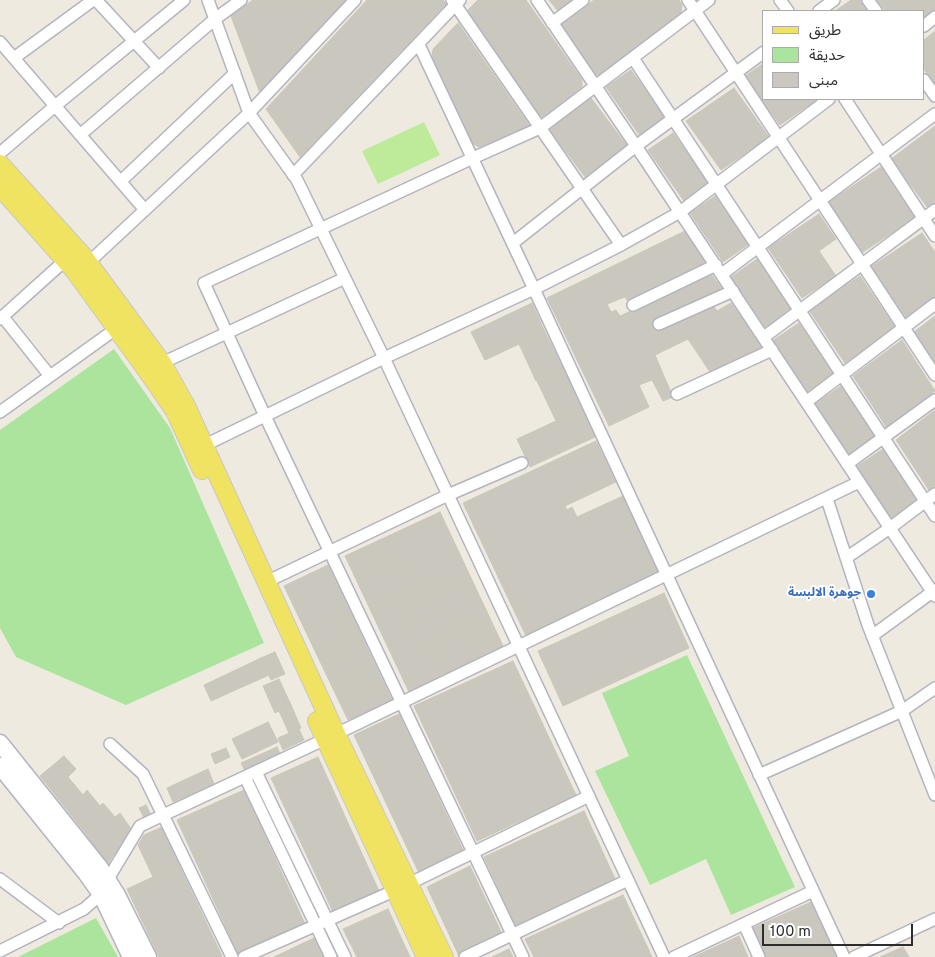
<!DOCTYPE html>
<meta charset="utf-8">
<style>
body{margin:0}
#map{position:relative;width:935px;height:957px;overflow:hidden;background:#eeeae0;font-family:Overpass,"Noto Sans Arabic",sans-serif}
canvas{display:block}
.legend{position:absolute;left:762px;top:10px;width:162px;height:90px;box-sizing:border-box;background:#fff;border:1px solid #ababab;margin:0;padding:6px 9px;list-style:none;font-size:15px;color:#2d2d2d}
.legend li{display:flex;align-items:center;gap:10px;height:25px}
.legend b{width:25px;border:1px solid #ababab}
.scale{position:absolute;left:762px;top:924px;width:151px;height:22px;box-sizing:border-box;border:2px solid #2d2d2d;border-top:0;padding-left:6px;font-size:15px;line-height:18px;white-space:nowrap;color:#2d2d2d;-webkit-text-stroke:4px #fff;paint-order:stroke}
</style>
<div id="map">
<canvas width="935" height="957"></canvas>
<ul class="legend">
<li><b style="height:6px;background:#f1e362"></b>طريق</li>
<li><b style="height:14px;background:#abe49d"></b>حديقة</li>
<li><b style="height:14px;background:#cac8be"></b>مبنى</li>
</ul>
<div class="scale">100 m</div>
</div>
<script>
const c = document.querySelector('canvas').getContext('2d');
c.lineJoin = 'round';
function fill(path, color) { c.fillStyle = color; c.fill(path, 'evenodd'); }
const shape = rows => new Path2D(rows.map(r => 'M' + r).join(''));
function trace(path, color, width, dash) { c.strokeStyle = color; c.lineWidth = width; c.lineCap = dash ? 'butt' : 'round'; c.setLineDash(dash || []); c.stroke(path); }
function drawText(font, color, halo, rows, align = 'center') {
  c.font = font + ' Overpass,"Noto Sans Arabic",sans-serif'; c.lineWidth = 4; c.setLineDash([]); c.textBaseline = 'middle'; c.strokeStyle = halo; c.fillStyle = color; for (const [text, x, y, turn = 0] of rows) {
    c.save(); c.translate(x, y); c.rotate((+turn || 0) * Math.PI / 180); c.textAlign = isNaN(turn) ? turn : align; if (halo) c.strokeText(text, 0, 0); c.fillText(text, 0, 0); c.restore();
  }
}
fill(shape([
 [114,349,170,428,264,643,126,705,16,657,0,628,0,430],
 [687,655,795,887,731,915,706,859,650,885,595,771,629,756,602,693],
 [96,918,118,957,18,957]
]), '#abe49d');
fill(shape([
 [424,122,440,155,378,184,362,151]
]), '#bdeb99');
const building = shape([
 [253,0,349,0,260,93,231,16,253,0],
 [367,0,443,0,446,4,300,157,266,109,367,0],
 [478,0,526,0,582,80,582,87,546,117,540,116,466,12,478,0],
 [549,0,574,0,558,11,549,0],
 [594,0,679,0,682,5,681,12,601,75,593,74,562,27,562,23,594,0],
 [851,0,860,0,868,11,835,11,851,0],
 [877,0,935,0,935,11,924,19,924,11,885,11,877,0],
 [458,23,529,125,526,130,479,147,473,144,432,56,433,49,458,23],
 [935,31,935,86,924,69,924,40,935,31],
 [764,63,764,99,818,99,780,125,745,76,764,63],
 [631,70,666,118,640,136,606,87,631,70],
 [734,88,769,137,721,170,686,121,734,88],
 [591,98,627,146,585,177,549,129,591,98],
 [935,126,935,203,928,208,891,159,935,126],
 [673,133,709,184,684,201,648,150,673,133],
 [881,167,916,217,863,252,829,202,881,167],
 [715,196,749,244,723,262,690,213,715,196],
 [819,214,836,239,786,274,768,248,819,214],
 [685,231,708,266,629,303,625,297,607,304,611,312,616,310,620,316,711,274,723,290,654,323,657,331,712,304,717,311,731,303,763,348,710,372,688,339,655,355,673,397,663,401,652,380,639,385,649,407,609,426,547,298,685,231],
 [922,233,935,252,935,298,906,317,871,267,922,233],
 [819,251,836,276,802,298,786,274,819,251],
 [757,259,792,310,766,328,731,277,757,259],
 [860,276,896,329,845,363,809,310,860,276],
 [532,303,545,332,485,360,471,332,532,303],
 [935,316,935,364,914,332,935,316],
 [799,323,834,374,807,392,772,341,799,323],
 [545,332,563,368,536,381,519,344,545,332],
 [902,340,935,391,887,428,853,376,902,340],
 [563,368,582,409,556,421,537,381,563,368],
 [841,386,876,437,849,455,815,404,841,386],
 [582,409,595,437,530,467,517,439,582,409],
 [935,410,935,486,929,490,896,440,935,410],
 [596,441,616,482,565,506,567,510,572,507,577,517,623,496,661,575,527,638,463,503,596,441],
 [883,449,918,501,891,519,856,467,883,449],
 [440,512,504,648,409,692,345,556,440,512],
 [386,557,389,565,399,560,403,568,391,574,388,568,378,573,373,563,386,557],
 [450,579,453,587,431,598,428,590,450,579],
 [418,582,423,593,412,598,407,587,418,582],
 [396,595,400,603,390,608,387,600,396,595],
 [429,600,435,614,408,627,401,613,429,600],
 [464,618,468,627,456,633,451,624,464,618],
 [476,622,485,640,479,642,470,624,476,622],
 [434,639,443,658,435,662,426,642,434,639],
 [386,557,389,565,399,560,403,568,391,574,388,568,378,573,373,563,386,557],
 [328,565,392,700,348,720,284,586,328,565],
 [336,616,347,639,323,650,312,627,336,616],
 [347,651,350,658,342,661,339,655,347,651],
 [360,669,371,692,355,700,344,677,360,669],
 [450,579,453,587,431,598,428,590,450,579],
 [418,582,423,593,412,598,407,587,418,582],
 [664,593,689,648,563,706,538,651,664,593],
 [396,595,400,603,390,608,387,600,396,595],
 [429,600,435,614,408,627,401,613,429,600],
 [336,616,347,639,323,650,312,627,336,616],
 [464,618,468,627,456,633,451,624,464,618],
 [476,622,485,640,479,642,470,624,476,622],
 [434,639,443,658,435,662,426,642,434,639],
 [347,651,350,658,342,661,339,655,347,651],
 [275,652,285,674,271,680,261,658,275,652],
 [261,658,269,675,211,701,204,685,261,658],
 [513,661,576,795,477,841,414,706,513,661],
 [360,669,371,692,355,700,344,677,360,669],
 [279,679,291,705,275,713,263,686,279,679],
 [291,705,301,728,289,733,279,711,291,705],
 [399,714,464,852,419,873,354,735,399,714],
 [268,722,278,742,242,759,232,739,268,722],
 [299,729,304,740,283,750,278,738,299,729],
 [277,747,281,756,246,773,241,763,277,747],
 [226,748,230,757,215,764,211,754,226,748],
 [64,756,76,769,68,777,83,795,87,790,100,806,103,803,115,817,120,813,131,829,107,865,89,838,40,776,64,756],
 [318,757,379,891,333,912,271,778,318,757],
 [208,769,214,784,173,802,167,788,208,769],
 [244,790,306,926,239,956,177,820,244,790],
 [146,805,151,815,144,818,139,808,146,805],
 [584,811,616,881,516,926,484,857,584,811],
 [162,827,179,865,153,877,138,845,144,835,162,827],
 [179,865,222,956,219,957,159,957,127,889,179,865],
 [470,866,503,936,459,956,427,887,470,866],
 [623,895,652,957,534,957,525,939,623,895],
 [811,902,836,957,766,957,753,928,811,902],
 [388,909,410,957,357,957,343,929,388,909],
 [739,936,748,957,693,957,739,936],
 [314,938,323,957,274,957,314,938],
 [903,947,909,957,880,957,903,947],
 [509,949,513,957,492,957,509,949]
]);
fill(building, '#cac8be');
trace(building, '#cac6b9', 1);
const street = shape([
 [96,0,159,68],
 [208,0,249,113,297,180,384,358,664,957],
 [452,0,621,245],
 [537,0,636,146,935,596],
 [688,0,935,375],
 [780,0,788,11],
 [868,0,876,11],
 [819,11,834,0],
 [552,23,583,0],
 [924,26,935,17],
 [0,42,145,210],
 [419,45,534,289,844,957],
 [14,58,93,0],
 [633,58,935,516],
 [924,80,935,96],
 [845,99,935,236],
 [80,135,215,19,241,0],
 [0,153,55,106,184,0],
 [293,175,460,0],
 [121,181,235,73],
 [513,243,636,146,764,52],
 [88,263,249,113,355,0],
 [722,274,935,114],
 [633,305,716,265],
 [3,317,50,376],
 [0,319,70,256],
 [659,324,733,291],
 [764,337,935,210],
 [162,363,345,278],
 [677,394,772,350],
 [806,402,935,304],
 [0,412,117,328],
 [199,448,384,358,534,289,621,245,680,212,829,99],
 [847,464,935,400],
 [827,499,868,625,935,795],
 [846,558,890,528,935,494],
 [266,582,448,495,522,463],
 [872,636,935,590],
 [110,744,143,774,232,957],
 [256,772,345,957],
 [759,775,902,711,935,688],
 [245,777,331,957],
 [0,879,59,923],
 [744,924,759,957],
 [0,951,84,909,101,894,108,879,140,826,336,734,859,482],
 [244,957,396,890,589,796],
 [465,957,628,880],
 [523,957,265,416,204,283,473,158,540,128,709,0],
 [674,957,813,891],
 [854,957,935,919]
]);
const secondary = shape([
 [0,743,100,868,117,895,148,957],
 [0,766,86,873,101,894,131,957]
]);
const primary = shape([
 [0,164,84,257,162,363,186,406,336,734,444,957],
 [0,187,74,270,148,372,175,411,202,470],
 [317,721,426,957]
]);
trace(street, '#b3b4c0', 14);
trace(secondary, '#b3b4c0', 19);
trace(primary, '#c8c8c8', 20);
trace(street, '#fff', 11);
trace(secondary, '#fff', 16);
trace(primary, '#f1e362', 18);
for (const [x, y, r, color] of [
 [871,594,5,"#3f7fe0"]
]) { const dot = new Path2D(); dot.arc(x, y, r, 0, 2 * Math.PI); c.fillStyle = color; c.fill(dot); trace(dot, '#fff', 2); }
drawText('bold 12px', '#366cbe', '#fff', [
 ["جوهرة الالبسة",861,594]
], 'right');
</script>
